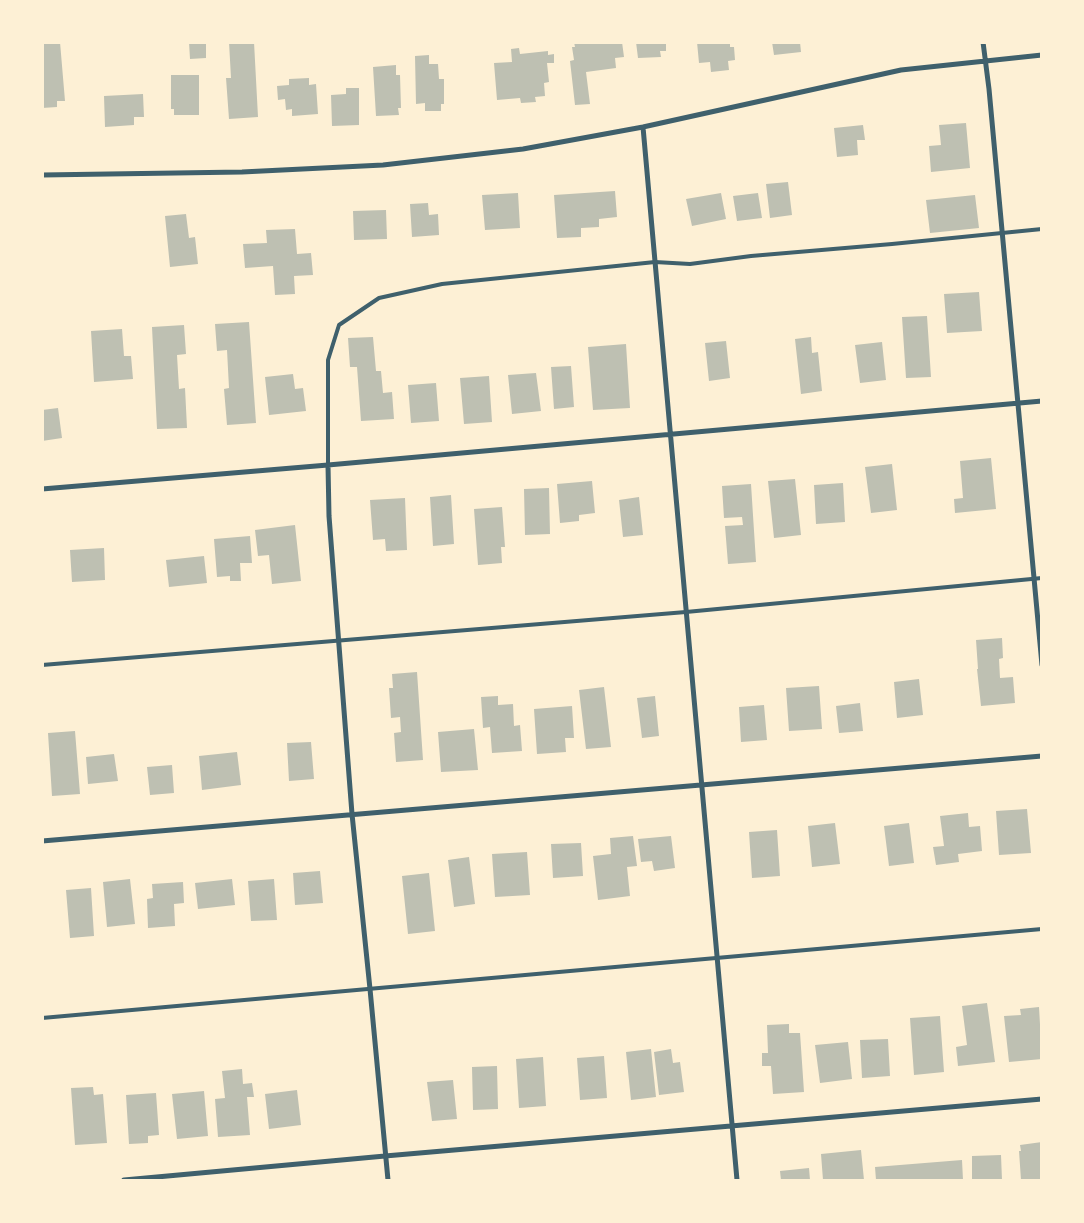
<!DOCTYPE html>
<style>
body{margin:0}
#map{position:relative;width:1084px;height:1223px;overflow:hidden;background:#fdf0d5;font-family:"Roboto Condensed",sans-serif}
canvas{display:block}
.frame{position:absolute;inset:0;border:44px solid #fdf0d5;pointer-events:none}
</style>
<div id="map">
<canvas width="1084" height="1223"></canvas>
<div class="frame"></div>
</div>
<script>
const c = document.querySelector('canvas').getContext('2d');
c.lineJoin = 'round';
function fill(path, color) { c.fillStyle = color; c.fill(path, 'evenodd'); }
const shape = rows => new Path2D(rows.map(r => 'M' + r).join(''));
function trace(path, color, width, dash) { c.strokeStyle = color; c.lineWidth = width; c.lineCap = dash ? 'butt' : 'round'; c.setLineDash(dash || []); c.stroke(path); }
fill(shape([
 [42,42,60,42,65,101,57,101,57,107,42,108],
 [189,42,206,42,206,58,190,59],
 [229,42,254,42,258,117,229,119,226,78,231,78],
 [574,42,607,42,608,44,622,42,624,57,615,58,616,68,586,72,590,104,575,105,570,61,574,60,572,47,575,47],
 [636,42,666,42,666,51,660,51,661,57,638,58],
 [697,42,730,42,730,47,734,47,735,60,728,61,729,70,711,72,710,62,699,63],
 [772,42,800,42,801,52,774,55],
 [519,48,520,54,548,51,548,55,554,54,554,63,547,63,549,82,544,83,545,96,535,97,536,102,521,103,520,98,497,100,494,63,512,62,511,49],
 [429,55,429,64,438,64,439,79,444,79,444,104,441,104,441,111,425,111,425,103,416,104,415,56],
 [396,65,396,75,400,75,401,108,398,108,399,115,376,116,373,67],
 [171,75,199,75,199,115,174,115,174,109,171,109],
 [309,78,309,85,316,84,318,114,292,116,292,109,286,110,285,99,278,100,277,86,289,85,289,79],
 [346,88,359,88,359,125,332,126,331,95,346,94],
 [143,94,144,117,134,117,134,125,105,127,104,96],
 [966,123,970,168,931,172,929,146,941,145,939,125],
 [863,125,865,140,857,140,858,155,837,157,834,128],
 [788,182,792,215,770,218,766,184],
 [615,191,617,217,599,219,599,227,581,228,581,237,557,238,554,195],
 [518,193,520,228,485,230,482,195],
 [721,193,726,219,692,226,686,199],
 [758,193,762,218,737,221,733,196],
 [975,195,979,228,930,233,926,200],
 [428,203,429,215,438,214,439,235,412,237,410,204],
 [386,210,387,239,354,240,353,211],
 [186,214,189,238,195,237,198,264,170,267,165,216],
 [295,229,297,254,311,253,313,275,294,276,295,294,275,295,273,266,245,268,243,244,267,243,266,230],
 [979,292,982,331,947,333,944,294],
 [927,316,931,377,906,378,902,317],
 [249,322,256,423,227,425,224,389,229,388,227,350,217,351,215,324],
 [184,325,186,354,177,355,179,389,185,388,187,428,157,429,152,327],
 [122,329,124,356,131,356,133,379,94,382,91,331],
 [373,337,376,371,381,371,383,393,392,392,394,419,361,421,357,367,350,367,348,338],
 [811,337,812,353,818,352,822,391,801,394,795,339],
 [726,341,730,378,709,381,705,343],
 [882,342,886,380,860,383,855,345],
 [626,344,630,408,593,410,588,347],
 [571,366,574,407,554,409,551,367],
 [536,373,541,411,512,414,508,375],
 [293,374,295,389,303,388,306,411,269,415,265,377],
 [489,376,492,422,464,424,460,378],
 [436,383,439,421,411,423,408,385],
 [58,408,62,438,42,441,42,410],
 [991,458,996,509,955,513,954,499,963,498,960,461],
 [892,464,897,510,871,513,865,467],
 [795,479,801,535,774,538,768,481],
 [592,481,595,513,579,515,579,521,560,523,557,484],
 [843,483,845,522,816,524,814,485],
 [751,484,756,562,728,564,725,526,743,525,742,517,724,518,722,486],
 [549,488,550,534,525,535,524,489],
 [451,495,454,544,433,546,430,497],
 [639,497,643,535,623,537,619,500],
 [405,498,407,550,386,551,385,539,373,540,370,500],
 [502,507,505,547,501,547,502,563,478,565,474,509],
 [295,525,301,581,272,584,269,555,258,556,255,530],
 [250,536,252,563,240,563,241,581,230,581,230,576,217,577,214,539],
 [104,548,105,580,72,582,70,550],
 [204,556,207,583,169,587,166,560],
 [1002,638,1003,658,999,659,1000,678,1013,677,1015,703,981,706,977,669,978,669,976,640],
 [417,672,423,760,396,762,394,733,401,732,400,717,391,718,389,688,393,688,392,674],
 [919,679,923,715,897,718,894,682],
 [819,686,822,729,789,731,786,688],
 [604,687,611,747,586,749,579,690],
 [498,696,498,705,513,704,514,726,520,725,522,751,492,753,490,727,483,728,481,697],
 [655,696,659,736,642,738,637,698],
 [860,703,863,731,839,733,836,706],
 [764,705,767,740,741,742,739,707],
 [572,706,574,738,565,738,566,752,537,754,534,709],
 [474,729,478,770,441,772,438,732],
 [75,731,80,794,52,796,48,733],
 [311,742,314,779,289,781,287,743],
 [237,752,241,785,202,790,199,756],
 [114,754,118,781,88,784,86,757],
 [172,765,174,793,150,795,147,767],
 [1027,809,1031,853,999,855,996,811],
 [968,813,969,827,980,826,982,851,958,854,959,862,936,865,933,847,944,846,940,816],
 [835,823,840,864,812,867,808,826],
 [909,823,914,863,889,866,884,826],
 [777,830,780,876,752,878,749,832],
 [633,836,637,866,627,867,630,896,598,900,593,856,611,854,610,838],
 [671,836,675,868,654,871,652,861,641,862,638,839],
 [581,843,583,876,553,878,551,844],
 [527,852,530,895,495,897,492,854],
 [469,857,475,904,454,907,448,860],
 [320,871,323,903,295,905,293,873],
 [429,873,435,931,408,934,402,876],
 [130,879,135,924,107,927,103,882],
 [232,879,235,905,198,909,195,883],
 [274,879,277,920,251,921,248,881],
 [183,882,184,903,174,904,175,926,148,928,147,899,153,898,152,884],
 [91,888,94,936,70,938,66,890],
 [987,1003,995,1062,958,1066,956,1047,967,1045,962,1006],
 [1039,1007,1042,1059,1009,1062,1004,1016,1021,1015,1020,1009],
 [940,1016,944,1072,914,1075,910,1018],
 [789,1024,789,1033,800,1033,804,1092,773,1094,771,1066,762,1066,762,1053,768,1053,767,1025],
 [888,1039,890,1076,862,1078,860,1040],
 [848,1042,852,1079,820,1083,815,1045],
 [651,1049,656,1097,631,1100,626,1052],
 [671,1049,673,1063,680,1062,684,1092,659,1095,654,1052],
 [604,1056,607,1098,580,1100,577,1058],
 [543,1057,546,1106,519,1108,516,1059],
 [497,1066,498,1109,473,1110,472,1067],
 [242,1069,243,1084,252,1083,254,1097,247,1097,250,1135,218,1137,215,1099,225,1098,222,1071],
 [453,1080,457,1119,432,1121,427,1082],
 [93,1087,94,1095,103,1094,107,1143,75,1145,71,1088],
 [297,1090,301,1125,269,1129,265,1094],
 [204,1091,208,1136,177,1139,172,1094],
 [156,1093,159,1135,148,1136,148,1143,129,1144,126,1095],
 [1042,1142,1042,1180,1021,1180,1019,1151,1021,1151,1020,1145],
 [861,1150,864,1180,823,1180,821,1154],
 [1001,1155,1002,1180,972,1180,972,1156],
 [962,1160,963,1180,876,1180,875,1167],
 [809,1168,810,1180,781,1180,780,1171]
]), '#bec0b2');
trace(shape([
 [328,465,328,360,339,325,379,298,442,284,655,262,690,264,751,256,892,244,1042,229],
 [42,665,686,612,1042,578],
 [42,1018,1042,929]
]), '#3f606c', 4);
trace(shape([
 [983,42,989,89,1042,665],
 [643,127,737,1180],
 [42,175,242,172,383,165,523,149,643,127,901,70,1042,55],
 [328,465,329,516,352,814,370,989,388,1180],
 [42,489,328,465,1042,401],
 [42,841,1042,756],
 [124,1180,385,1156,1042,1099]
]), '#3f606c', 5);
</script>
